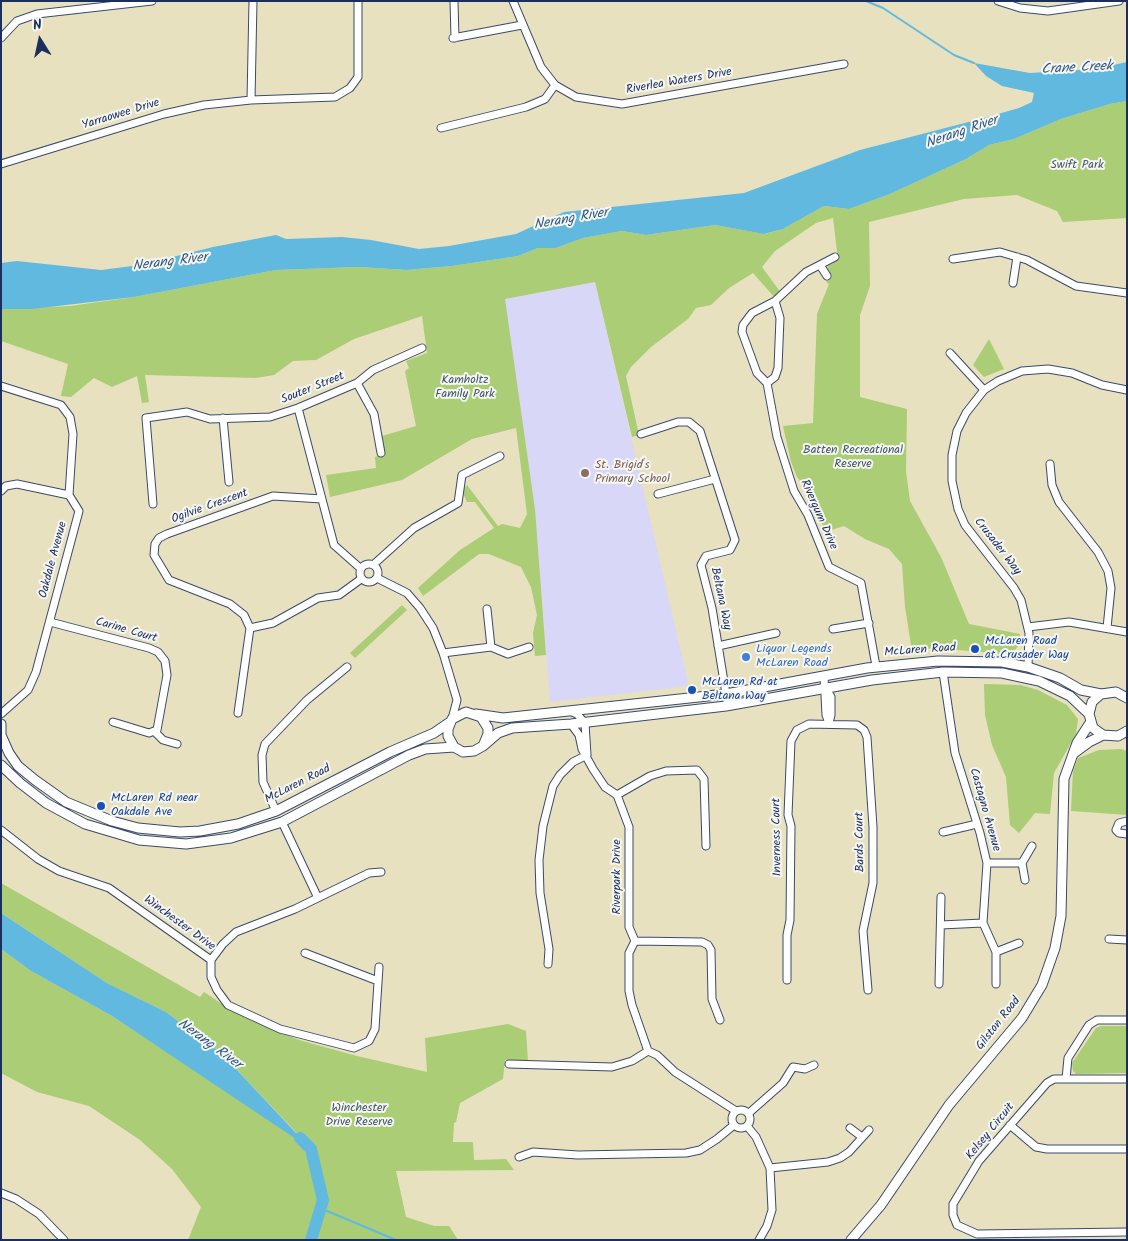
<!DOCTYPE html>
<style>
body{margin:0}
#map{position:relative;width:1128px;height:1241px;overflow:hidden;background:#e7e1bf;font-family:Kalam,sans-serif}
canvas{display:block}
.frame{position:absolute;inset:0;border:2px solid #1b2f5e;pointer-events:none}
.north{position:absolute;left:15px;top:15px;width:50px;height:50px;-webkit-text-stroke:4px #f6f6f2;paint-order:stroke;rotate:350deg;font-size:14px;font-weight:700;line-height:20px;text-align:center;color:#1b2f5e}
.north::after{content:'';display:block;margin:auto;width:18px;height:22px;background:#1b2f5e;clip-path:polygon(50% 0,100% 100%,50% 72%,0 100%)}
</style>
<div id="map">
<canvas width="1128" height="1241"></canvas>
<div class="frame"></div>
<div class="north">N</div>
</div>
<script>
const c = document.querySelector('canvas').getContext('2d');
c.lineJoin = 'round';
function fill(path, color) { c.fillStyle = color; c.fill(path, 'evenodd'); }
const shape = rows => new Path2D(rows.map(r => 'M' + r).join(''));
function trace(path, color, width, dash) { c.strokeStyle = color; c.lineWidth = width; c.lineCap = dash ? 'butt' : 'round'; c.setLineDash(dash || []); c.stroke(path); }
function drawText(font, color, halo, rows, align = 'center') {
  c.font = font + ' Kalam,sans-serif'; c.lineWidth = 4; c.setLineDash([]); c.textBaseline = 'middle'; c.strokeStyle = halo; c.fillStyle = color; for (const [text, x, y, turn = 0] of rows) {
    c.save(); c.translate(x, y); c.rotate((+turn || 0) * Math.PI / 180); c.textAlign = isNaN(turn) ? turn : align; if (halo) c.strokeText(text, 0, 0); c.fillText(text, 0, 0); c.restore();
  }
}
fill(shape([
 [595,282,689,686,550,702,535,509,504,299]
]), '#d8d7f8');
fill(shape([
 [1127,101,1127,218,1063,222,1057,211,1017,195,964,199,869,222,870,286,860,315,860,397,907,409,906,471,910,501,941,557,969,624,1020,634,1019,645,1014,651,1006,654,934,648,912,651,905,607,902,564,889,549,865,539,844,526,825,532,814,500,797,477,791,462,783,426,813,423,817,314,829,284,826,282,831,277,827,270,828,266,838,260,833,218,816,223,775,251,762,267,781,293,775,298,753,273,729,288,711,305,696,308,688,319,651,347,631,367,626,376,639,435,632,437,595,282,505,299,535,509,546,655,535,656,533,633,537,615,531,587,521,567,489,554,479,554,423,596,418,588,460,550,494,528,475,502,467,502,462,491,467,485,498,526,502,524,520,528,527,514,516,428,472,439,402,480,330,497,326,475,376,468,375,457,385,453,382,436,416,426,405,371,409,368,406,361,427,353,422,316,354,339,316,360,293,361,274,375,256,378,145,375,149,402,142,403,137,376,112,387,94,378,71,397,61,396,68,364,1,341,1,309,70,306,134,297,276,270,359,267,406,270,452,266,518,256,538,248,556,248,583,238,622,231,646,235,715,225,765,234,783,229,824,206,849,209,890,194,966,159,989,145,1014,139,1061,119,1110,104],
 [989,339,1004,369,984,377,973,365],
 [402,605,407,610,355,658,350,653],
 [984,684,1021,685,1038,690,1067,705,1078,719,1076,734,1054,773,1050,814,1035,813,1019,833,1010,825,1006,777,992,745,985,715],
 [1121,749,1127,751,1127,815,1071,811,1073,771,1078,758,1099,750],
 [1,883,200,997,204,992,234,1012,299,1040,357,1056,427,1072,425,1038,508,1024,526,1031,528,1061,505,1060,503,1079,460,1103,456,1122,454,1123,453,1142,473,1142,474,1160,506,1159,514,1170,396,1171,406,1217,434,1226,449,1226,458,1240,188,1240,201,1207,172,1169,140,1140,89,1106,37,1092,1,1073,1,949,31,971,112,1016,309,1146,223,1055,166,1012,107,983,1,913],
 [1101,1026,1127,1026,1127,1073,1076,1074,1073,1071,1072,1063,1096,1028]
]), '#aacd75');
fill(shape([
 [1127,62,1127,101,1110,104,1061,119,1014,139,989,145,966,159,890,194,849,209,824,206,783,229,764,234,715,225,646,235,622,231,583,238,556,248,538,248,518,256,452,266,406,270,359,267,276,270,134,297,32,309,1,309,1,263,17,261,101,270,140,265,213,247,276,235,286,239,342,237,371,240,419,249,449,246,516,234,564,212,744,193,860,150,984,118,1019,108,1032,102,1034,93,1002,86,986,76,974,63,1030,73,1095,69],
 [1,913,107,983,166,1012,223,1055,311,1149,112,1016,31,971,1,949]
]), '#62b9df');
trace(shape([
 [645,1,654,1],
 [866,1,883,8,954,55,974,63],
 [320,1208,396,1240]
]), '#62b9df', 2);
trace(shape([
 [300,1138,311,1149,323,1200,311,1240]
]), '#62b9df', 12);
const minor = shape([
 [454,1,455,38],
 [513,1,541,67,555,85,576,97,622,104,844,64],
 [998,1,1020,8,1048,11,1119,1],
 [1,38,17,21,37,14,152,1],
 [453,38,522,25],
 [251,100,253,1],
 [441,128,526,107,545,99,555,85],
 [1,164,164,114,204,105,251,100,335,97,350,88,358,77,358,1],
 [953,259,1000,252,1027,260,1076,286,1127,293],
 [820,265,827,276],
 [1013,283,1017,257],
 [775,301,780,318,778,368,775,377,767,383,757,373,742,332,743,325,752,313,775,301],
 [775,301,806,272,835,257],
 [950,353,984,390],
 [357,383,374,414,381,453],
 [767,383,777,437,794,491,808,515,829,567,861,583,876,666],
 [1,386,61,405,70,417,73,434,69,495,79,511,36,672,28,690,1,714],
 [298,408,334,545,360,568],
 [223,418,229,482],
 [641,434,678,422,689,422,700,431,735,540,730,550,706,556,701,565,712,608,728,706],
 [1050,464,1052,485,1059,502,1098,552,1108,571,1111,588,1107,628],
 [1,491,6,486,17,484,69,495],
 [658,494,715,479],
 [153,504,146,418,187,412,210,419,270,417,298,408,357,383,373,370,422,348],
 '360 573a9 9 0 1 1 18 0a9 9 0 1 1-18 0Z',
 [373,565,414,528,458,503,462,475,500,456],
 [377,578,407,593,420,608,433,628,443,653,457,700,452,719],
 [50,622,149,648,158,652,165,661,167,675,157,730,149,733,113,722],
 [1028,627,1069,622,1127,632],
 [250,628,273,623,318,598,339,595,361,579],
 [833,629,869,623],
 [718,646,776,633],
 [491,647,508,654,529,647],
 [443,653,491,647,487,609],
 [1028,667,1029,633,1021,600,1014,588,965,525,958,509,952,481,952,455,957,431,966,413,984,390,998,381,1022,371,1048,369,1072,373,1102,385,1127,390],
 [943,672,955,753,980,833,987,863,983,923,996,952,996,984],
 [824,676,826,715,829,723],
 [826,688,831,697,831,715,829,723],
 [570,711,577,714,585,723,587,755],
 [238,713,250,628,244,615,230,604,169,580,154,555,155,544,159,538,167,534,273,496,322,499],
 [571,724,579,735,582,749,593,769,605,787,617,795,629,827,629,927,635,941,629,953,629,991,632,1005,648,1051,657,1055,675,1072,736,1111],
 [155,732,163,740,177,744],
 [617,795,650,776,666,771,697,770,704,779,706,846],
 [276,811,263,782,262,755,265,744,307,700,347,667],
 [1127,821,1119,823,1116,830,1119,833,1127,834],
 [282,822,318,898],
 [1,830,38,859,59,871,109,888,211,960],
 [943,832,977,824],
 [987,863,1022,863],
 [1025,880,1022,863,1032,846],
 [941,925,983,923],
 [1109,939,1127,940],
 [635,941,702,942,708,945,711,950,712,999,720,1020],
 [996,952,1019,943],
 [305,953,378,981],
 [211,960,211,977,217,990,228,1005,280,1029,354,1048,369,1041,375,1029,379,967],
 [211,960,223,944,236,932,295,909,369,873,381,872],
 [548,964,549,949,540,893,539,860,543,826,553,786,560,775,573,762,587,755],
 [787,980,787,935,790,920,791,826,788,815,791,741,797,730,809,724,857,725,864,730,867,737,873,827,873,883,863,931,868,990],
 [939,984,941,897],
 [509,1064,612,1067,632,1061,648,1051],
 [1066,1079,1068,1058,1089,1025,1097,1020,1127,1020],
 [1127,1079,1054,1079,1047,1083,979,1161,953,1204,953,1215,957,1225,977,1234,1127,1232],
 '732 1119a9 9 0 1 1 18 0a9 9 0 1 1-18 0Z',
 [749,1113,783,1083,793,1067,805,1069,814,1065],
 [1010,1125,1036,1147,1047,1149,1127,1149],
 [747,1126,756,1137,770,1168,772,1210,767,1226,759,1240],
 [850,1128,862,1137],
 [519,1157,533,1152,578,1155,686,1153,700,1150,717,1139,734,1125],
 [770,1168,828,1162,840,1158,849,1152,869,1130],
 [1,1193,16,1199,39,1214,64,1240]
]);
const secondary = shape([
 [1127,698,1116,692,1101,694,1092,702,1089,714,1093,728,1103,735,1118,736,1127,731],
 [476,714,503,718,643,703,726,694,867,668,938,661,1002,662,1028,667,1060,678,1081,690,1101,694],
 [1,724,1,736],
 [1,735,9,753,18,766,35,780,66,802,112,821,138,828,180,832,200,831,238,824,276,811,390,752,434,733,450,722],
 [483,746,498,733,512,728,571,724,726,706,872,680,943,672,1002,673,1039,681,1070,696,1089,714],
 [1074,753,1089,742,1103,735],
 [1,765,20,783,46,803,85,824,139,840,186,844,231,838,282,822,409,755,425,749,454,747,463,752,474,751,483,746,488,734,488,728,481,717,466,712,452,719,448,729,448,736,454,747],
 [851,1240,881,1205,949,1105,1022,1018,1042,985,1055,948,1061,916,1064,779,1077,743,1090,723]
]);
trace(minor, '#3a4a6d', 9);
trace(secondary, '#3a4a6d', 11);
trace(minor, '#fff', 7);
trace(secondary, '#fff', 9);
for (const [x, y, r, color] of [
 [585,473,5,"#8d6e63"],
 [975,649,5,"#1a4fb4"],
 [746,657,5,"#3f7fe0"],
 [692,690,5,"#1a4fb4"],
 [101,806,5,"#1a4fb4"]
]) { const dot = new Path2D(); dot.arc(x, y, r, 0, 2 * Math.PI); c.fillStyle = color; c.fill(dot); trace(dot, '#f6f6f2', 2); }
drawText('12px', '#1b2f5e', '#f6f6f2', [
 ["Riverlea Waters Drive",679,82,-10],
 ["Yarraowee Drive",121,115,-17],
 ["Souter Street",313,389,-22],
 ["Ogilvie Crescent",210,507,-20],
 ["Rivergum Drive",818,515,66],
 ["Crusader Way",997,547,52],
 ["Oakdale Avenue",54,560,-75],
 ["Beltana Way",720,599,78],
 ["Carine Court",126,631,16],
 ["McLaren Road",920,651,-4],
 ["McLaren Road",298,785,-27],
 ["Castagno Avenue",984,810,74],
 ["Inverness Court",778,837,-91],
 ["Bards Court",861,842,-91],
 ["Riverpark Drive",618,877,-90],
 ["Winchester Drive",179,924,36],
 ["Gilston Road",999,1024,-52],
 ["Kelsey Circuit",991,1132,-51]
]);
drawText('12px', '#3f5664', '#f6f6f2', [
 ["Swift Park",1077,166],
 ["Kamholtz",465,381],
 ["Family Park",465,395],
 ["Batten Recreational",853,451],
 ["Reserve",853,465],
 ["Winchester",359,1109],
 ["Drive Reserve",359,1123]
]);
drawText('12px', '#785e54', '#f6f6f2', [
 ["St. Brigid's",595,466],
 ["Primary School",595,480]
], 'left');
drawText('12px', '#164399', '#f6f6f2', [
 ["McLaren Road",985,642],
 ["at Crusader Way",985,656],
 ["McLaren Rd at",702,683],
 ["Beltana Way",702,697],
 ["McLaren Rd near",111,799],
 ["Oakdale Ave",111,813]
], 'left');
drawText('12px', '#366cbe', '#f6f6f2', [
 ["Liquor Legends",756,650],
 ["McLaren Road",756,664]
], 'left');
drawText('italic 14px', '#305885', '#f6f6f2', [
 ["Crane Creek",1077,69,-3],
 ["Nerang River",962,133,-19],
 ["Nerang River",571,220,-10],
 ["Nerang River",170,263,-7],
 ["Nerang River",209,1045,36]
]);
</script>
